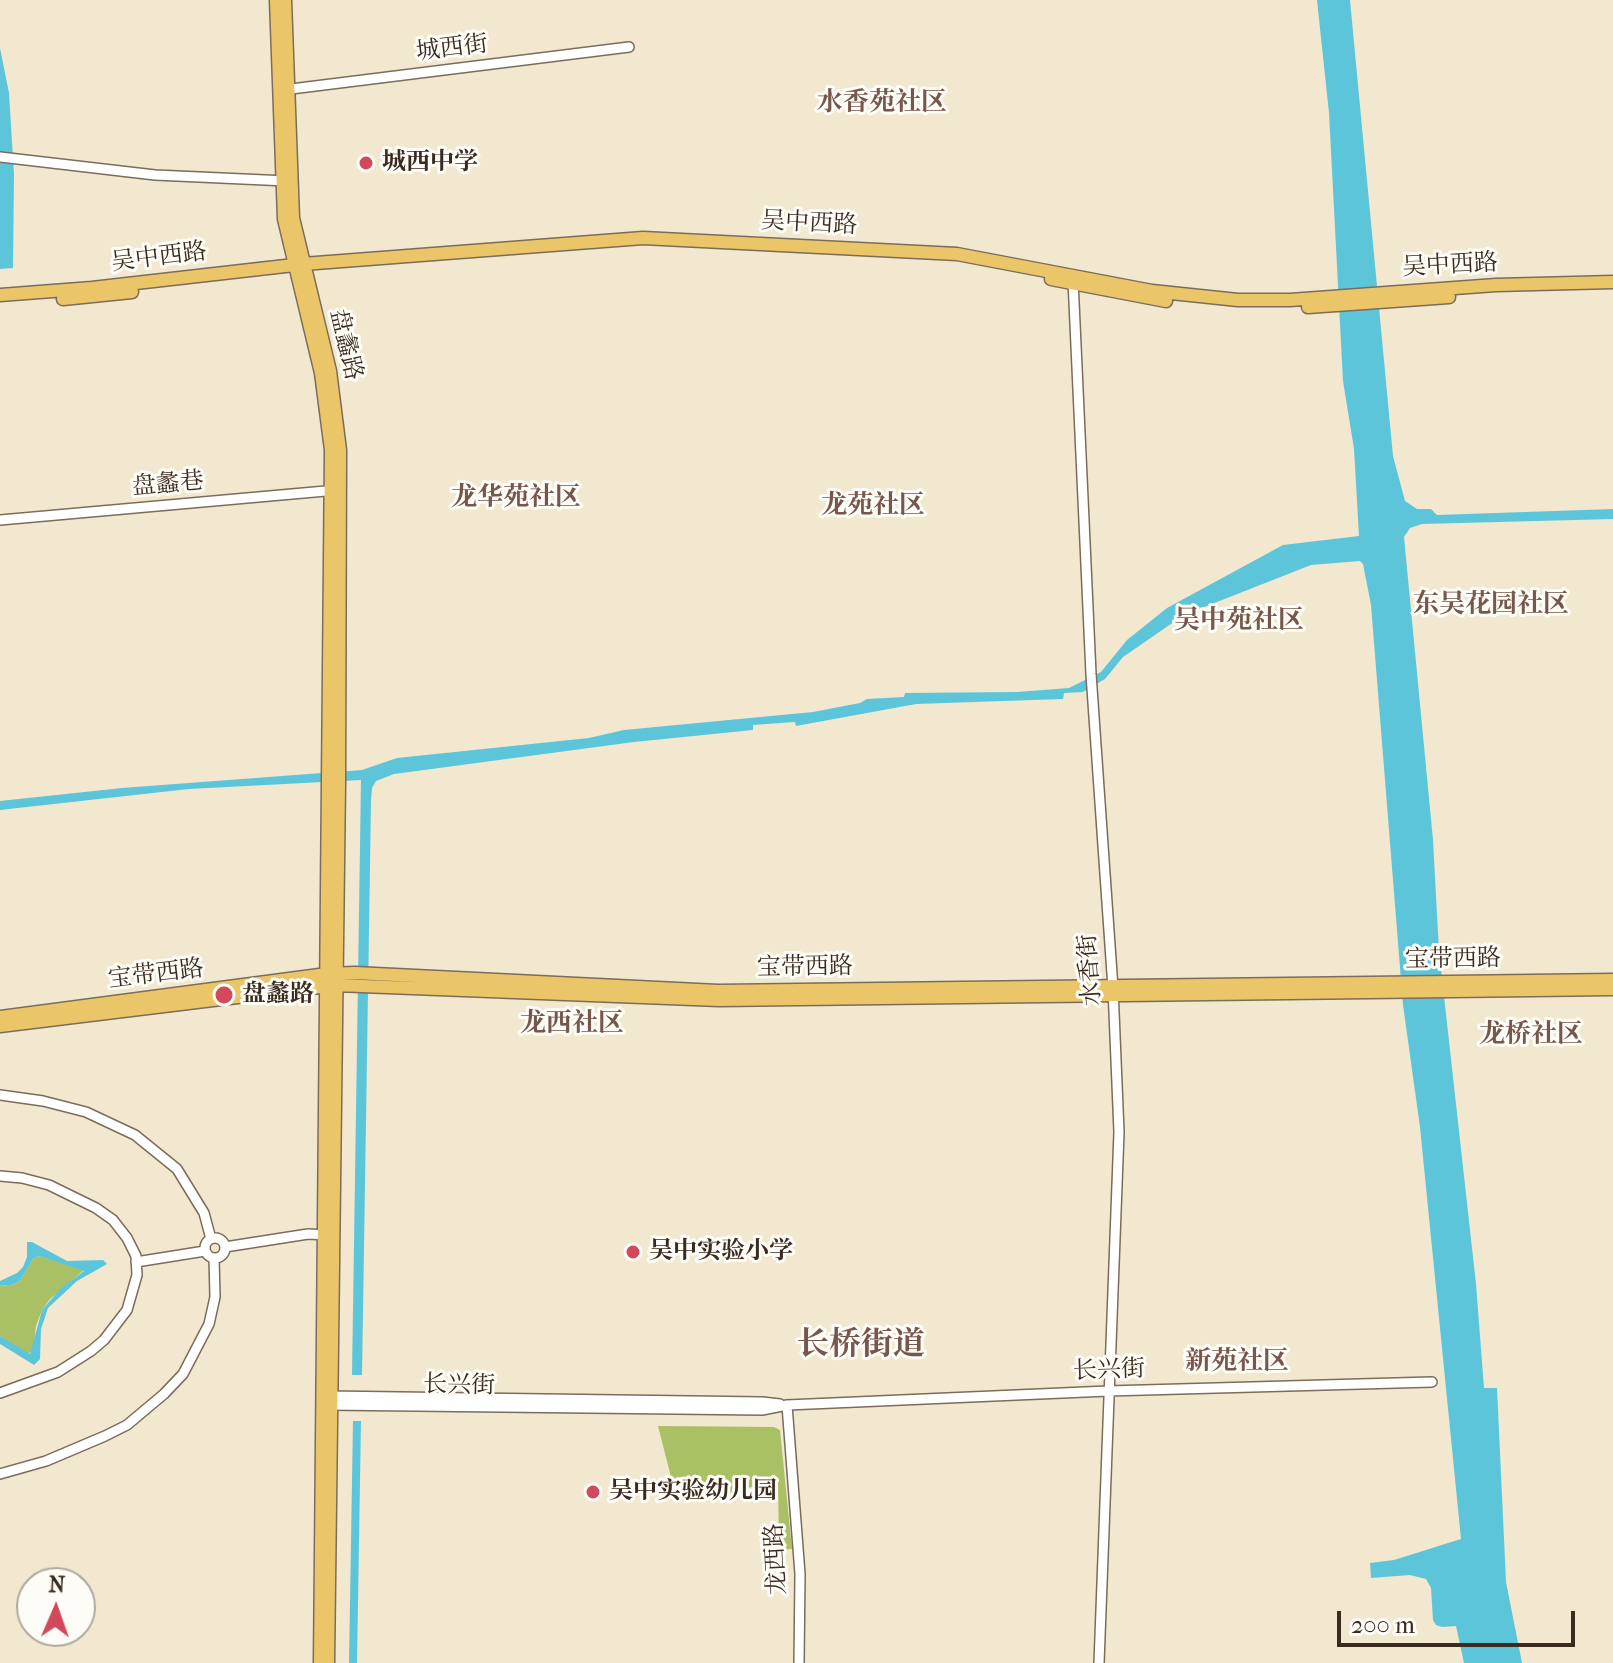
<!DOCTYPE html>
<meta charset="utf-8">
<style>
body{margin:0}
#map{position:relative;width:1613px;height:1663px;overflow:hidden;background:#f1e8cf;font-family:"IM FELL French Canon",serif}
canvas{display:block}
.north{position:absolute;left:16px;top:1567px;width:80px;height:80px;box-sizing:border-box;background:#fdfcf7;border:2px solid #afa8a0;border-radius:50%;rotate:2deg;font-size:22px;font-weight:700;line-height:32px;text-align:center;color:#3b2a1e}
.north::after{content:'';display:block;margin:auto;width:28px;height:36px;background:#d1495b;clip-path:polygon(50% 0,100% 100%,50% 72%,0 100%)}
.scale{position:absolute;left:1337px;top:1611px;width:238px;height:36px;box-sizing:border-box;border:4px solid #3b2a1e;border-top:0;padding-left:10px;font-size:24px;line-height:28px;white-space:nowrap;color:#3b2a1e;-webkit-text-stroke:6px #fdfcf7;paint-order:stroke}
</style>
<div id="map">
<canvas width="1613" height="1663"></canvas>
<div class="north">N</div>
<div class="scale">200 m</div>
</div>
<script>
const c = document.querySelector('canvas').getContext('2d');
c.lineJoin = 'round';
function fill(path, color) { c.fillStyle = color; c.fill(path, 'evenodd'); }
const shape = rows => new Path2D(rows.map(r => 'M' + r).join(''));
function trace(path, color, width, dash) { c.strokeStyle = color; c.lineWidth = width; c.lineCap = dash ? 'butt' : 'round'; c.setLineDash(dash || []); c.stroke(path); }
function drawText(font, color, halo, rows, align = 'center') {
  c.font = font + ' "IM FELL French Canon","Noto Serif SC",serif'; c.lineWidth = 6; c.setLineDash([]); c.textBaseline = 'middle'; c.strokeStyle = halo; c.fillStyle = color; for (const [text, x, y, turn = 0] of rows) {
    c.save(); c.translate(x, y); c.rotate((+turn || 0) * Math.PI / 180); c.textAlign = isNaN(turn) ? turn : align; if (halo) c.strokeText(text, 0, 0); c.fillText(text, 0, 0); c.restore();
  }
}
fill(shape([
 [39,1256,84,1270,50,1299,42,1310,36,1326,33,1350,28,1354,0,1336,0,1285,9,1286,20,1281,33,1259],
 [658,1426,774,1427,780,1430,792,1549,779,1550,778,1480,696,1502,692,1484,671,1477]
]), '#a9c065');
fill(shape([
 [1317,0,1350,0,1393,456,1405,501,1417,509,1431,509,1437,515,1613,509,1613,519,1422,524,1410,528,1404,537,1433,840,1439,951,1476,1284,1484,1388,1497,1388,1506,1582,1522,1663,1464,1663,1456,1626,1442,1627,1436,1625,1433,1620,1431,1588,1426,1579,1410,1575,1371,1578,1370,1563,1394,1560,1461,1539,1420,1127,1403,1005,1371,605,1363,564,1360,561,1311,565,1184,615,1123,657,1105,679,1083,692,1064,693,1063,699,916,704,796,726,795,722,753,725,753,730,634,742,394,774,376,781,372,788,371,801,362,1375,352,1375,361,780,189,789,0,810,0,801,122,788,362,770,397,758,589,738,624,730,813,712,860,703,867,699,904,697,905,693,1017,692,1069,688,1101,672,1127,640,1167,608,1283,545,1359,536,1354,449,1343,381,1329,113],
 [0,48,9,93,14,175,13,268,0,269],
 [27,1242,32,1242,67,1261,103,1260,107,1264,77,1281,48,1308,41,1329,40,1359,34,1365,0,1344,0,1336,30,1354,42,1310,60,1289,84,1271,39,1256,33,1259,20,1281,9,1286,0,1285,0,1281,17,1273,23,1267,27,1257],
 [353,1421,361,1421,357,1663,349,1663]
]), '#5dc5da');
const minor = shape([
 [283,90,629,47],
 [0,157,155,175,287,181],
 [1073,280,1091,674,1113,988,1119,1132,1099,1663],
 [0,520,337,490],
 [0,1095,43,1101,86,1112,135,1135,177,1169,204,1213,211,1239],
 [0,1176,22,1178,49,1185,96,1208,113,1220,127,1238,136,1256,137,1275,127,1310,104,1340,91,1351,58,1372,0,1393],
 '205 1248a10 10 0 1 1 20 0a10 10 0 1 1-20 0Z',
 [225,1247,308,1234,328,1235],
 [136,1262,205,1251],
 [327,1396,762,1402,780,1404],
 [328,1405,762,1410,787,1405,1108,1391,1432,1382],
 [787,1405,800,1574,799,1663],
 [0,1474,46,1461,105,1436,127,1425,164,1394,183,1374,209,1324,215,1297,214,1258]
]);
const major = shape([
 [276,0,284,219,321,373,331,450,320,1663],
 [285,0,293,218,330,371,340,450,339,785,328,1663],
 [1051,279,1166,301],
 [0,295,92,288,303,264,643,238,957,254,1152,291,1238,300,1290,300,1496,285,1613,282],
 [63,299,132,292],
 [1308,307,1449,297],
 [0,1017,327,974,355,973,718,991,1613,980],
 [0,1026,336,985,719,1000,1613,989]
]);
trace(minor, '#7b6c5c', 12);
trace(major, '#7b6c5c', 15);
trace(minor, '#fff', 9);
trace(major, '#ebc669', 12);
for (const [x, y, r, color] of [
 [366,163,8,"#d1495b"],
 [224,995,10,"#d1495b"],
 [633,1252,8,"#d1495b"],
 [593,1492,8,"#d1495b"]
]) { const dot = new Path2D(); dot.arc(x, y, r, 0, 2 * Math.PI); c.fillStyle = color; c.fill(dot); trace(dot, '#fdfcf7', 3); }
drawText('24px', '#3b2a1e', '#fdfcf7', [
 ["城西街",452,49,-7],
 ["吴中西路",809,224,3],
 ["吴中西路",159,258,-7],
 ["吴中西路",1450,266,-3],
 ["盘蠡路",345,345,77],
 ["盘蠡巷",168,485,-5],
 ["宝带西路",1453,960,-1],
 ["宝带西路",805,968,-1],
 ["水香街",1091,970,-94],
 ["宝带西路",156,975,-7],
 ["长兴街",1109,1371,-2],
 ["长兴街",459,1386,1],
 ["龙西路",777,1559,-93]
]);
drawText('bold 24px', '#3b2a1e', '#fdfcf7', [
 ["城西中学",382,163],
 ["盘蠡路",242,995],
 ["吴中实验小学",649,1252],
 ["吴中实验幼儿园",609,1492]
], 'left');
drawText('bold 26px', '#77564b', '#fdfcf7', [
 ["水香苑社区",882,104],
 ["龙华苑社区",516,499],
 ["龙苑社区",873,507],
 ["东吴花园社区",1491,606],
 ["吴中苑社区",1239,622],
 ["龙西社区",572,1025],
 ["龙桥社区",1531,1036],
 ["新苑社区",1237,1363]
]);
drawText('bold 32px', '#77564b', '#fdfcf7', [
 ["长桥街道",861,1346]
]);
</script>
